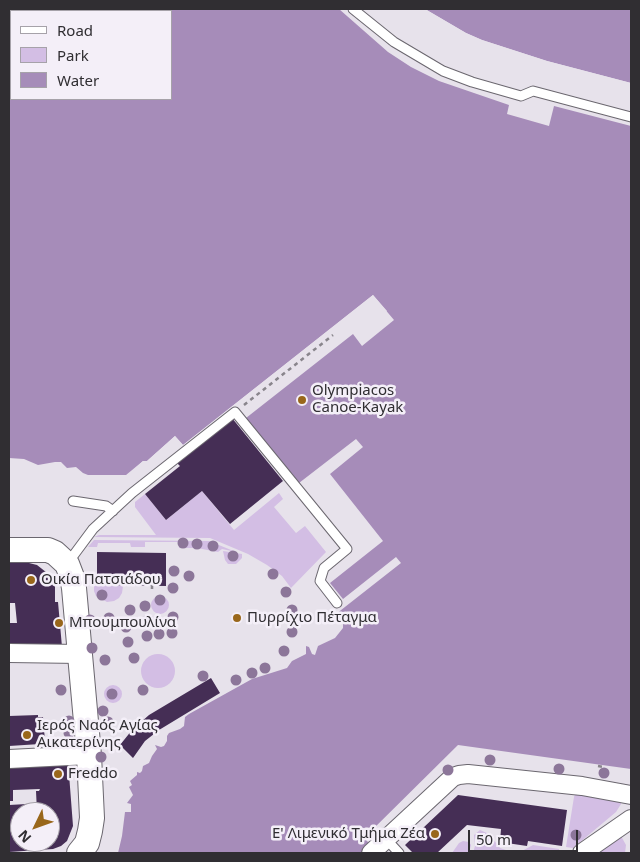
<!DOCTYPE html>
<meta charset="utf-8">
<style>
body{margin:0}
#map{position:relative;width:640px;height:862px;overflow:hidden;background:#e7e2eb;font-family:"Noto Sans",sans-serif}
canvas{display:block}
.frame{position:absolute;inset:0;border:10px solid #302e32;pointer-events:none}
.legend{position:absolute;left:10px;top:10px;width:162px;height:90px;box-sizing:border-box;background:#f4eff8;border:1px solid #a6a2a9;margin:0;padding:6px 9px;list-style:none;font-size:15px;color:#302e32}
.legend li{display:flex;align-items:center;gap:10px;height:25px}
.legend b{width:25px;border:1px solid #a6a2a9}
.north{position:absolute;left:10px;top:802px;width:50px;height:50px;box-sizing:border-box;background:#f4eff8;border:1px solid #a6a2a9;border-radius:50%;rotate:228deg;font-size:14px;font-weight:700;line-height:20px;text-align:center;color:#302e32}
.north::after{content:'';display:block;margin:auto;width:18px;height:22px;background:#99671b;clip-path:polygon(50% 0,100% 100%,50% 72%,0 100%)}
.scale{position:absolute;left:468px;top:830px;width:110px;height:22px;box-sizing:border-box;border:2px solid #302e32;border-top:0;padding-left:6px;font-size:15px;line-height:18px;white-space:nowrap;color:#302e32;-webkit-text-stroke:4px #f4eff8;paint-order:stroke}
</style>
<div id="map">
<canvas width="640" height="862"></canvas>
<div class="frame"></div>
<ul class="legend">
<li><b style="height:6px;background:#fff"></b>Road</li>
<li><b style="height:14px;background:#d3bee4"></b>Park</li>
<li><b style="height:14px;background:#a68cb9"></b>Water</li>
</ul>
<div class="north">N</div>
<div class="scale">50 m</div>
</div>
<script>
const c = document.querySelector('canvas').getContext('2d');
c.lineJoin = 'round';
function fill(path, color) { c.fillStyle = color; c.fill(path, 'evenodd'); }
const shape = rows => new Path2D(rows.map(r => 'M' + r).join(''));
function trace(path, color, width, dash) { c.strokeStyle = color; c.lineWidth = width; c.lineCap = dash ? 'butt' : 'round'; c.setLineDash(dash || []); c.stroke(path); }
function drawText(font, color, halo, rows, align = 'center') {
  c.font = font + ' "Noto Sans",sans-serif'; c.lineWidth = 5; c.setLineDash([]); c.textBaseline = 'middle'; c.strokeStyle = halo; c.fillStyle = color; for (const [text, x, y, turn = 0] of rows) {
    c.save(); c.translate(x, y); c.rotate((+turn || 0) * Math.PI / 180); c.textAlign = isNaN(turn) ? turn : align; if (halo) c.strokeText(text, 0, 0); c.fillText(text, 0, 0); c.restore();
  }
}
fill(shape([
 [202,491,234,530,279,493,283,499,274,507,296,533,305,526,326,552,291,588,282,576,267,565,248,554,210,538,94,537,99,535,156,535,135,507,135,502,145,494,166,520],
 [94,540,209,541,236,552,222,549,218,552,197,548,179,548,179,542,145,542,145,547,131,547,130,543,98,543,97,547,88,547],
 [223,551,242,554,242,558,236,564,228,564,225,560],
 [94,585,123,586,122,593,119,598,114,601,107,602,96,596,94,591],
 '151 605a9 9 0 1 1 18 0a9 9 0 1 1-18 0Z',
 '141 671a17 17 0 1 1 34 0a17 17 0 1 1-34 0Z',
 '104 694a9 9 0 1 1 18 0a9 9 0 1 1-18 0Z',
 [576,792,622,800,621,804,616,812,573,848,566,847,574,797],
 [480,830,489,834,500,848,509,851,522,851,533,845,559,849,560,853,473,853,475,846,474,835],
 [621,836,626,845,625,853,598,853,604,845],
 [463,841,469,842,471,845,469,853,452,853,459,843]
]), '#d3bee4');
fill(shape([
 [9,9,339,9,388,52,411,67,439,81,509,105,507,114,549,126,554,106,631,126,631,769,458,745,364,838,379,853,118,853,122,836,125,812,131,812,131,804,127,803,133,795,129,787,132,785,130,781,137,775,137,772,140,773,142,771,143,766,149,763,152,756,157,749,155,745,161,747,164,746,167,741,167,736,169,733,180,729,184,726,185,717,189,714,252,679,287,668,292,661,306,654,306,646,309,647,312,654,315,655,318,646,335,638,343,628,343,622,336,614,401,563,396,557,343,599,330,583,383,541,330,474,363,447,356,439,299,483,246,418,353,334,362,346,394,320,373,295,183,445,175,436,147,461,143,461,126,475,88,475,83,473,76,467,67,468,61,462,55,462,38,465,24,459,9,458],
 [11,11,171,11,171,99,11,99],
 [425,9,631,9,631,83,547,61,482,40,466,33]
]), '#a68cb9');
fill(shape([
 [423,9,425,9,466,33,482,40,547,61,631,83,631,85,546,63,481,42,447,26],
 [373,295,387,311,385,313,372,299,184,447,181,447,175,439,148,463,144,463,130,475,129,474,143,461,147,461,175,436,183,445]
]), '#e7e2eb');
fill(shape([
 [232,418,283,481,230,524,202,491,166,520,145,494,180,466,177,463],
 [97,552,166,553,166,586,97,585],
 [9,563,29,563,37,565,51,576,55,584,55,602,58,602,62,647,9,645,9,623,17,623,15,603,9,603],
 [211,678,220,693,159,730,145,741,133,758,120,745,132,730,149,715],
 [38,715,38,717,43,717,45,741,39,741,40,744,9,746,9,716],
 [68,761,73,826,67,841,61,846,53,849,9,852,9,805,27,804,27,812,20,812,20,842,50,842,50,812,37,812,36,791,39,791,40,789,13,790,13,801,9,801,9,765],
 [458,795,567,810,562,846,528,841,527,846,500,842,501,829,467,825,437,853,413,853,405,845]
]), '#452e55');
const service = shape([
 [353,9,394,42,443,71,472,82,521,96,533,91,631,117],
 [73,501,106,506,113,511],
 [67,564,93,529,132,493,235,412,347,549,324,568,320,581,337,603],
 [386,839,399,853]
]);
const minor = shape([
 [9,653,80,654],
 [9,759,89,755],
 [371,853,453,777,459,775,468,774,582,786,631,795],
 [582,853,631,819]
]);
const secondary = shape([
 [9,550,48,550,55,553,67,564,72,577,74,588,89,755,92,818,90,831,87,843,79,853]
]);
trace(service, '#6b676f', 11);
trace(minor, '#6b676f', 20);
trace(secondary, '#6b676f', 26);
trace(shape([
 [244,405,333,335],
 [152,585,152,589],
 [598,766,604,767,604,770]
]), '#89858c', 2.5, [4, 4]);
trace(service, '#fff', 9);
trace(minor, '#fff', 18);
trace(secondary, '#fff', 24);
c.fillStyle = '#8c7699';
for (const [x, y] of [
 [183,543],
 [197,544],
 [213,546],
 [233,556],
 [174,571],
 [273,574],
 [189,576],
 [173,588],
 [286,592],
 [102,595],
 [160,600],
 [145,606],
 [130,610],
 [292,610],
 [173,617],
 [109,618],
 [90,620],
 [148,620],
 [126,627],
 [292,632],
 [172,633],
 [159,634],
 [147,636],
 [128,642],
 [92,648],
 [284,651],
 [134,658],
 [105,660],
 [265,668],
 [252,673],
 [203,676],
 [236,680],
 [61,690],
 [143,690],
 [112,694],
 [103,711],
 [69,721],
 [108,722],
 [69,733],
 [101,757],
 [490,760],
 [559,769],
 [448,770],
 [604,773],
 [576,835]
]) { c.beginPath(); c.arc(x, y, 5.5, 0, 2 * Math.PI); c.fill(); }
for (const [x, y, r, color] of [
 [302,400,5,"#99671b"],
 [31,580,5,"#99671b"],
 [237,618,5,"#99671b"],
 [59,623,5,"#99671b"],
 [27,735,5,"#99671b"],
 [58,774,5,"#99671b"],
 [435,834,5,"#99671b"]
]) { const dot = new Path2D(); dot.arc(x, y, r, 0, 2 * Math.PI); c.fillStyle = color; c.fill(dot); trace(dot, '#f4eff8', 2); }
drawText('15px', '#302e32', '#f4eff8', [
 ["Olympiacos",312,391],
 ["Canoe-Kayak",312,408],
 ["Οικία Πατσιάδου",41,580],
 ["Πυρρίχιο Πέταγμα",247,618],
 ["Μπουμπουλίνα",69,623],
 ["Ιερός Ναός Αγίας",37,726],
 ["Αικατερίνης",37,743],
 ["Freddo",68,774],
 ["Ε' Λιμενικό Τμήμα Ζέα",425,834,"right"]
], 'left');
</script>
